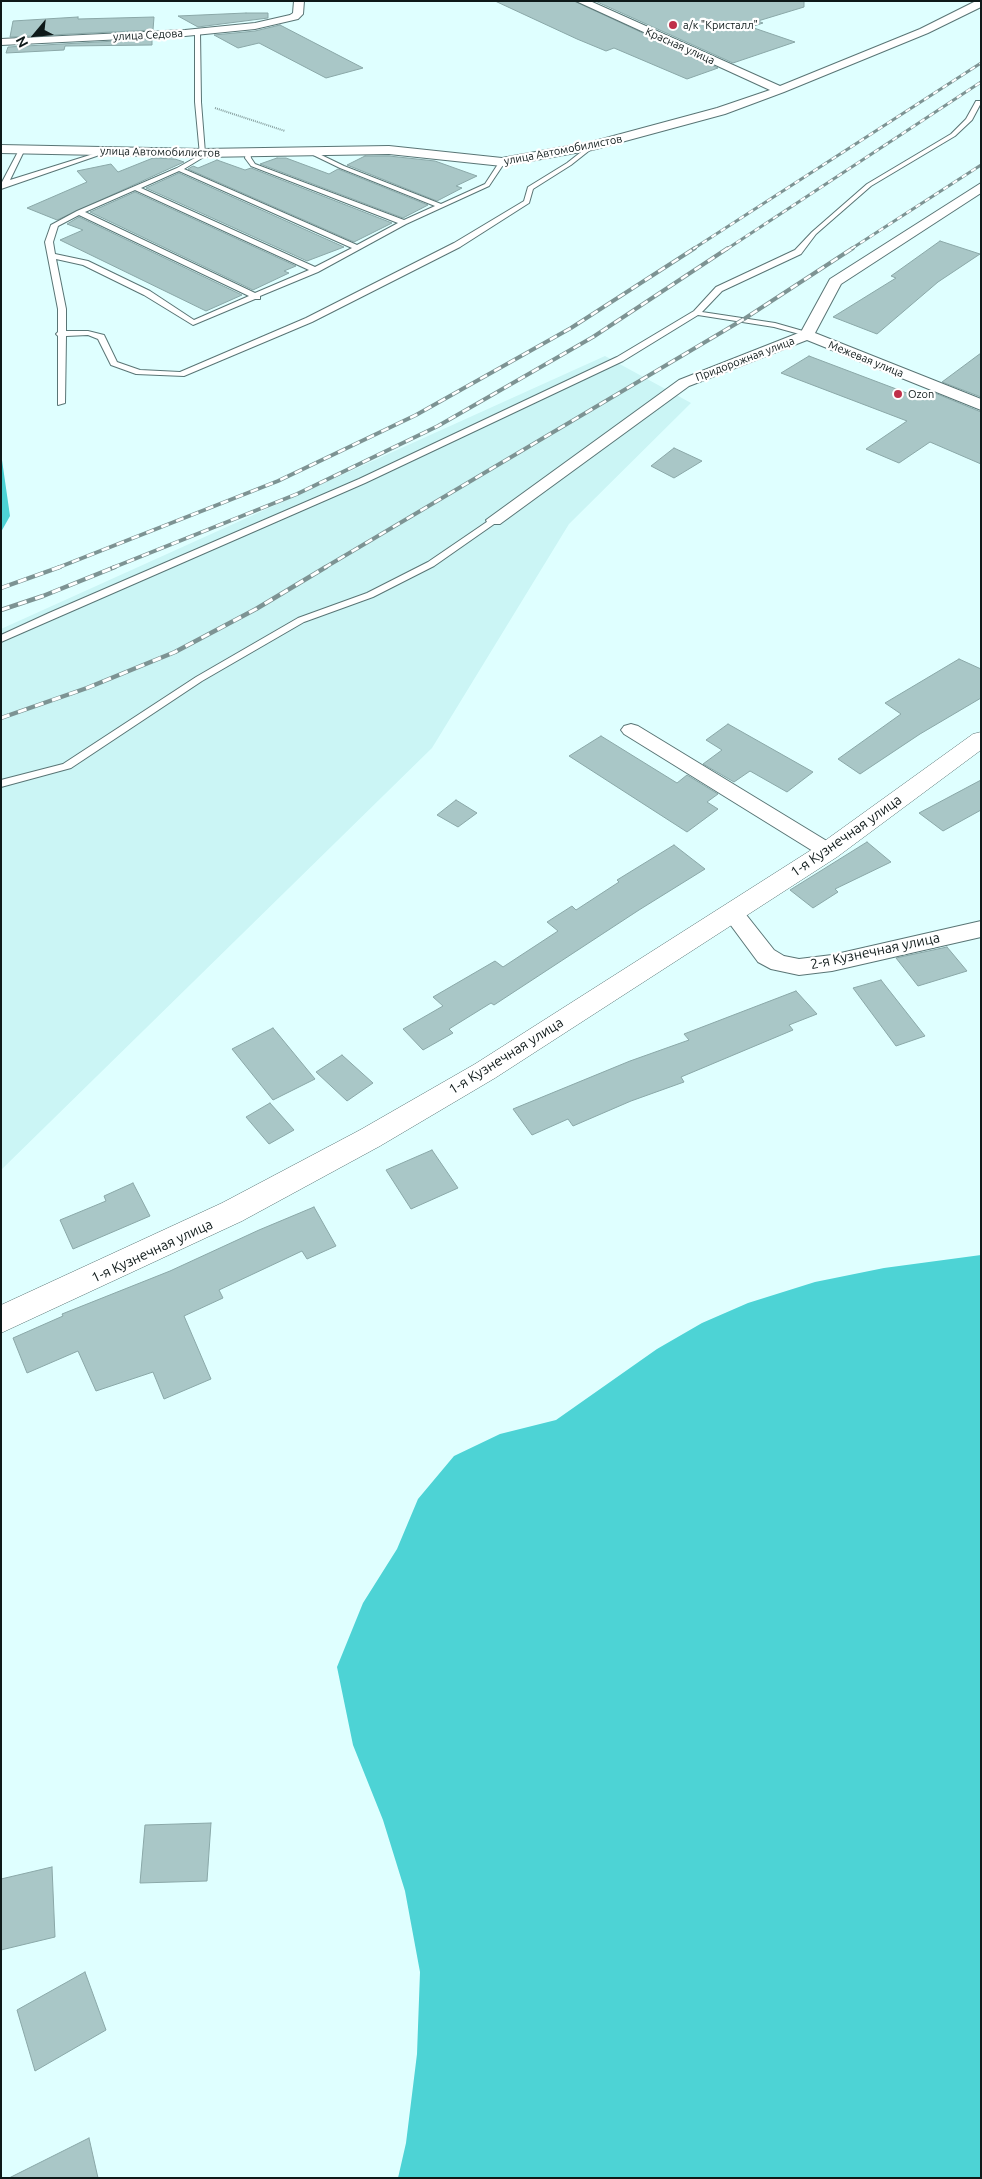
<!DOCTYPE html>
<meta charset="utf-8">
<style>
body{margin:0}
#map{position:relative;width:982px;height:2179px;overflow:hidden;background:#dfffff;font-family:Ubuntu,sans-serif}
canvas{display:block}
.frame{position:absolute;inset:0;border:2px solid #0e1919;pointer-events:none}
.north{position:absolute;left:10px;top:10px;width:50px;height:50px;-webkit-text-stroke:4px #fff;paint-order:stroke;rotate:242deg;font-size:14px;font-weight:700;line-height:20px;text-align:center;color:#0e1919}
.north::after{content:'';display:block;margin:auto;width:18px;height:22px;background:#0e1919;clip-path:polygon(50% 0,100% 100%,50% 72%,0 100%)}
</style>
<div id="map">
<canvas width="982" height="2179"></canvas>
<div class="frame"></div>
<div class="north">N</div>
</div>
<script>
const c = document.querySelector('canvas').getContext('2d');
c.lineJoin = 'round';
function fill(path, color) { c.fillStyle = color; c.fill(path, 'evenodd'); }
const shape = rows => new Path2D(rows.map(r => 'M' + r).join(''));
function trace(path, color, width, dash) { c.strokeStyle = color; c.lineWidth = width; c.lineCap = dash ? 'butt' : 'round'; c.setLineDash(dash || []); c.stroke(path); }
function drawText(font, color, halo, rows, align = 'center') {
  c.font = font + ' Ubuntu,sans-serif'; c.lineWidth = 4.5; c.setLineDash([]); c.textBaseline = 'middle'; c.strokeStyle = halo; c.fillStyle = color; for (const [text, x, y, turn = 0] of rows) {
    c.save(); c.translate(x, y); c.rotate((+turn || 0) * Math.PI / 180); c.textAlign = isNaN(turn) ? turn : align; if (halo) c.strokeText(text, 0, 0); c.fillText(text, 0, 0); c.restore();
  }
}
fill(shape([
 [605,356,691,403,569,524,432,748,1,1170,1,629]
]), '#cbf5f5');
fill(shape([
 [1,453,10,516,1,532],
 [981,1255,981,2178,398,2178,406,2143,417,2054,420,1972,405,1891,383,1820,353,1745,337,1667,363,1603,397,1549,418,1499,454,1456,500,1434,556,1420,657,1349,702,1323,748,1303,815,1282,884,1268]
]), '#4dd3d5');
const building = shape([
 [495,1,574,1,718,68,687,79,614,48,606,51,577,39,495,1],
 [595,1,804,1,804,7,758,21,763,23,751,27,795,42,733,63,595,1],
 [246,13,268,13,268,18,198,27,178,16,246,13],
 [78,17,78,19,154,17,153,30,10,37,13,21,78,17],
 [280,25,363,68,326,78,259,43,238,48,214,35,255,31,280,25],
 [152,39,152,45,65,46,64,50,6,53,8,47,152,39],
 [365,156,389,156,435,161,477,176,456,186,462,188,437,201,347,165,365,156],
 [153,158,175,159,184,162,57,220,27,208,87,182,77,171,111,164,118,172,153,158],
 [277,158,286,158,329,174,338,169,428,205,403,218,260,164,277,158],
 [217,160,245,170,251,168,392,223,354,242,188,169,193,166,198,168,217,160],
 [179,173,344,247,307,261,146,188,179,173],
 [135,192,296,266,284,271,289,273,253,290,90,212,135,192],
 [79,217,242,295,206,311,60,240,83,230,67,224,79,217],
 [940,241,980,254,938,282,877,334,833,317,896,278,891,276,940,241],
 [981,353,981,397,942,382,981,353],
 [809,356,920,398,930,391,981,412,981,464,930,442,899,463,866,449,907,421,781,373,809,356],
 [674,448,702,461,674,478,651,466,674,448],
 [959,659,981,669,981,698,920,734,860,774,838,759,901,714,885,703,959,659],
 [728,724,813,772,787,792,750,771,734,782,703,764,722,750,706,740,728,724],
 [601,736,677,783,687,775,718,794,707,802,718,809,687,832,569,756,601,736],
 [981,780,981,810,943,831,919,813,981,780],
 [456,800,477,813,458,827,437,815,456,800],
 [867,842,891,862,835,889,838,892,813,908,790,890,867,842],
 [674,845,705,869,639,910,494,1005,491,1003,449,1029,453,1033,423,1050,403,1029,443,1006,433,997,495,961,503,967,558,931,547,922,572,906,576,910,619,882,617,880,674,845],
 [947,947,967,971,918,986,896,958,947,947],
 [881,980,925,1036,896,1046,853,988,881,980],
 [796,991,817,1014,789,1025,793,1030,681,1077,684,1082,631,1101,573,1126,568,1119,532,1135,513,1109,630,1061,689,1040,684,1034,796,991],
 [273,1028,315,1079,273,1100,232,1049,273,1028],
 [342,1055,373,1083,347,1101,316,1072,342,1055],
 [270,1103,294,1130,269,1144,246,1117,270,1103],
 [432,1150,458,1188,411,1209,386,1170,432,1150],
 [133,1183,150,1216,73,1249,60,1220,106,1201,104,1196,133,1183],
 [314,1207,336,1246,307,1259,302,1251,219,1290,223,1298,184,1316,211,1379,164,1399,153,1372,96,1391,78,1351,27,1373,13,1338,63,1316,62,1314,170,1271,259,1230,314,1207],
 [211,1823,207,1881,140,1883,145,1825,211,1823],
 [52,1867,55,1937,1,1950,1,1879,52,1867],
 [85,1972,106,2030,35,2071,17,2010,85,1972],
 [89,2138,98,2178,9,2178,89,2138]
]);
fill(building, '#a9c7c7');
trace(building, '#8aa8a8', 1);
const service = shape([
 [195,31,200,32,201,102,205,153,207,155,184,169,357,245,398,223,251,166,245,158,246,152,250,152,251,158,255,164,404,220,435,206,340,168,309,153,309,151,313,151,344,166,441,204,485,184,500,161,505,162,489,186,406,224,318,272,260,296,260,299,255,299,193,325,144,295,83,265,56,259,66,309,66,331,88,331,104,335,117,362,140,370,180,372,306,318,454,243,524,201,528,187,567,163,590,145,595,146,571,165,533,189,529,203,460,247,312,322,184,376,136,374,111,365,98,339,88,335,66,336,65,403,58,405,58,336,56,334,58,332,58,309,45,242,51,225,77,211,177,168,200,155,195,102,195,31],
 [179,171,352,248,315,267,141,188,179,171],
 [135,190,309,270,255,293,85,212,135,190],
 [79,215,249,296,194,320,150,291,88,261,55,254,53,242,58,226,79,215],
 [976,101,980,101,981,103,972,120,955,136,871,186,816,234,801,254,722,291,702,312,775,323,810,333,810,337,774,327,698,315,623,361,365,483,1,642,1,635,49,613,359,479,617,357,694,311,716,287,795,250,812,232,867,184,951,134,966,119,976,101],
 [20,148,25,149,10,180,106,150,111,151,1,189,1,184,20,148],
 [494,517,498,520,497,522,434,566,373,597,304,622,202,681,71,768,1,787,1,780,63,764,196,677,298,618,367,593,428,562,494,517]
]);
const minor = shape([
 [294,1,304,1,303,14,298,19,255,29,185,36,1,45,1,39,185,30,255,23,290,15,293,13,294,1],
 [576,1,590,1,780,86,920,29,976,1,981,1,981,7,928,33,784,92,725,114,592,150,502,166,389,154,202,157,1,153,1,145,202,149,389,146,502,158,591,142,717,108,770,90,576,1],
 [981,183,981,193,841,284,815,333,981,399,981,410,807,340,689,386,500,524,488,524,486,520,679,380,801,332,830,279,981,183],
 [631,724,638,726,835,846,838,851,835,856,828,858,821,856,624,734,621,730,624,726,631,724],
 [732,904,740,907,774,950,784,956,799,959,832,955,981,921,981,937,832,971,799,975,771,969,758,962,721,912,724,907,732,904]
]);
const tertiary = shape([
 [981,732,981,750,837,857,495,1078,380,1146,242,1221,1,1333,1,1305,222,1203,360,1130,475,1064,819,845,973,734,981,732]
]);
trace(service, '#597575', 2);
trace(minor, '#597575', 2);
trace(tertiary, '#597575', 1);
trace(shape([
 [215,108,285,131]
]), '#879f9f', 2, [1, 1]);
fill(service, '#fff');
fill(minor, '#fff');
fill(tertiary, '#fff');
const railFar2 = shape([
 [693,249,981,63],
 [727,249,981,82],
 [851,249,981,165]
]);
const railFar1 = shape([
 [57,568,278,481,416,415,571,328,695,248],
 [112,568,297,494,438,426,593,337,728,248],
 [324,568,744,319,853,248]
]);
const rail = shape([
 [1,588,60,567],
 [1,610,43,596,115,567],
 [1,718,87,688,175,652,256,609,326,567]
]);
trace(railFar2, '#7d9393', 3);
trace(railFar1, '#7d9393', 4);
trace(rail, '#7d9393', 4.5);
trace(railFar2, '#fff', 2, [5.5]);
trace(railFar1, '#fff', 2.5, [8]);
trace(rail, '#fff', 3, [9]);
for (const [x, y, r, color] of [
 [673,25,5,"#c02f49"],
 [898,394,5,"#c02f49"]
]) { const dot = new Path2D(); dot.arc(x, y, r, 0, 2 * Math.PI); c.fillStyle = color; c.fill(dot); trace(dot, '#fff', 2); }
drawText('11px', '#0e1919', '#fff', [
 ["а/к \"Кристалл\"",683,25],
 ["Ozon",908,394]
], 'left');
drawText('11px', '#0e1919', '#fff', [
 ["улица Седова",148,35,-3],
 ["Красная улица",680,46,24],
 ["улица Автомобилистов",563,150,-11],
 ["улица Автомобилистов",160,152,1],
 ["Придорожная улица",745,359,-21],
 ["Межевая улица",866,359,22]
]);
drawText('14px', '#0e1919', '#fff', [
 ["1-я Кузнечная улица",846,836,-35],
 ["2-я Кузнечная улица",875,951,-12],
 ["1-я Кузнечная улица",506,1056,-32],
 ["1-я Кузнечная улица",152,1251,-25]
]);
</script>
